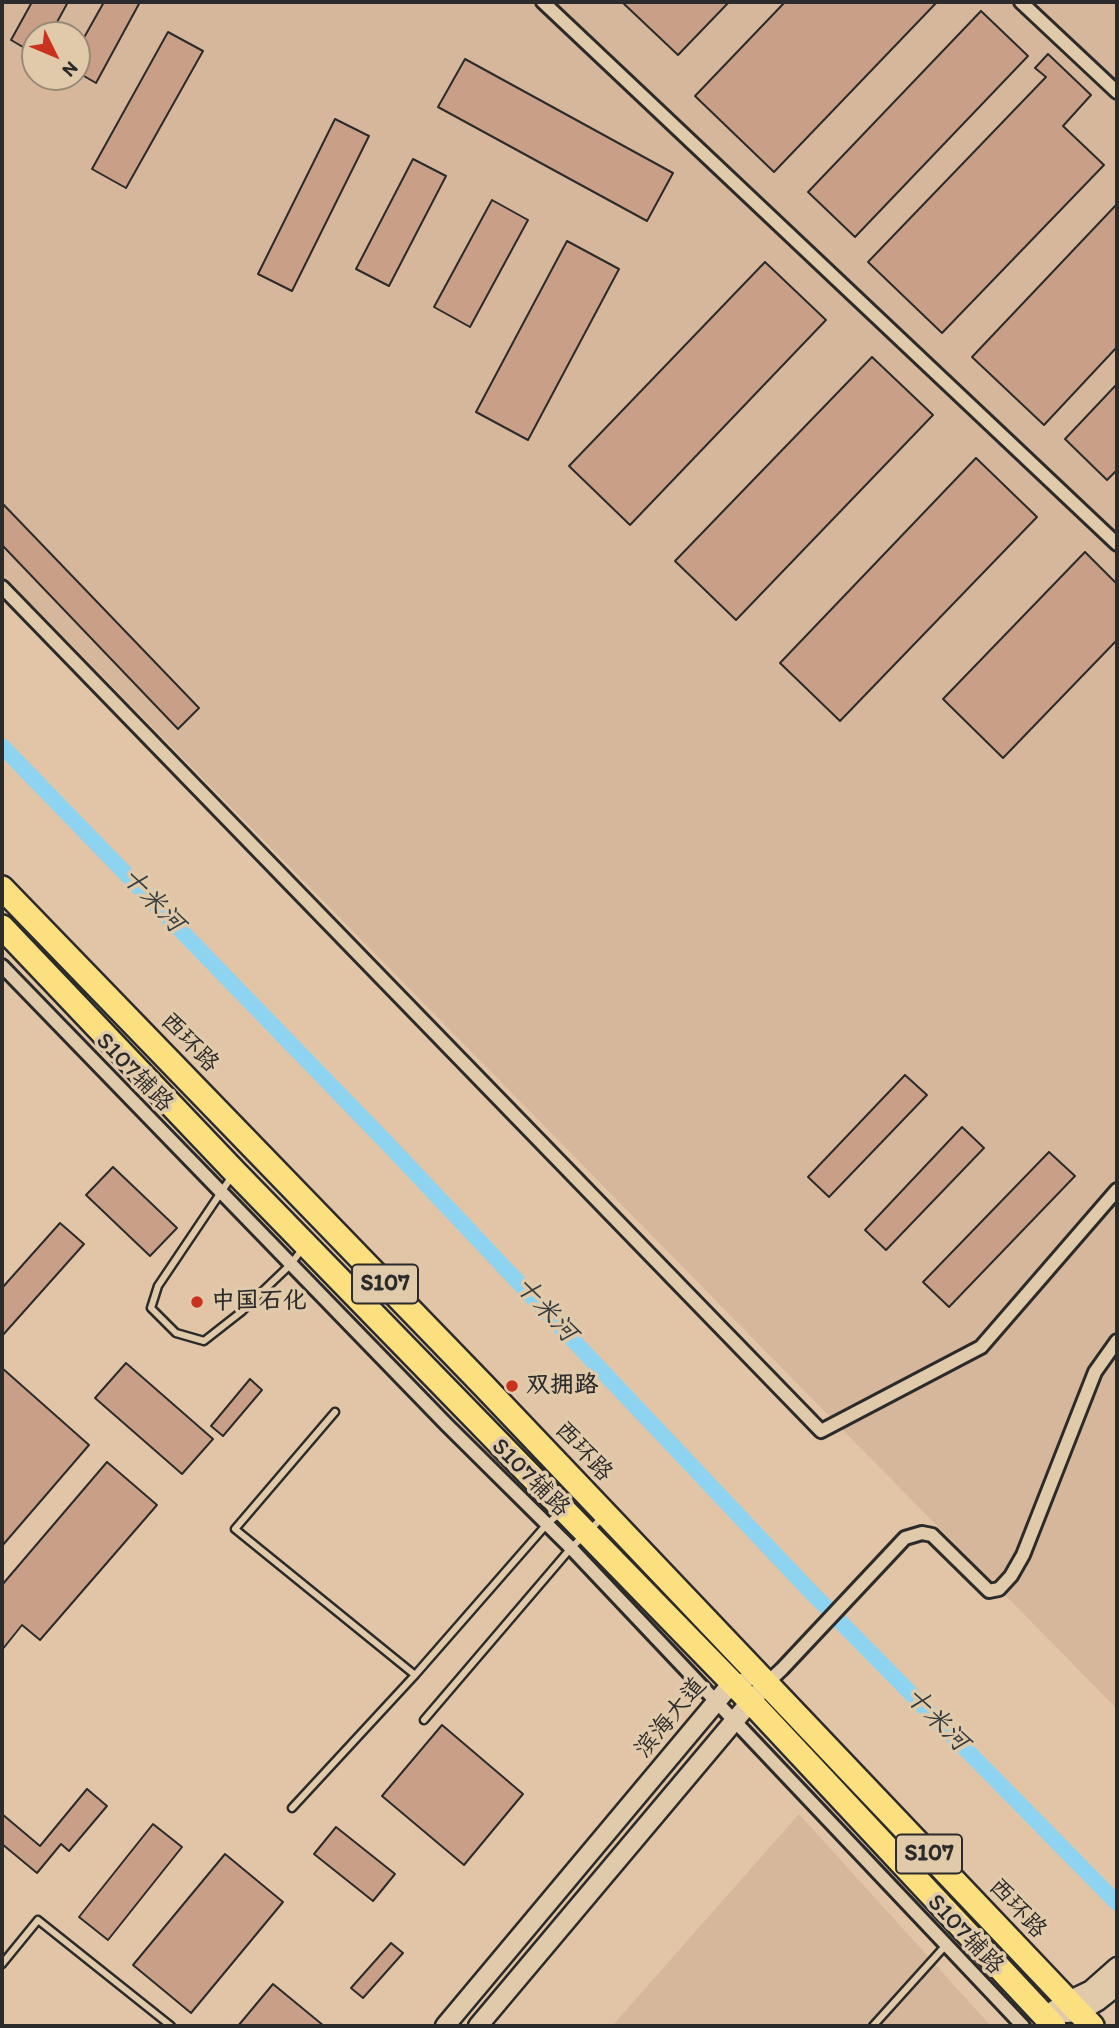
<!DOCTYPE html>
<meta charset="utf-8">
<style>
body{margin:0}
#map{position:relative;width:1119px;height:2028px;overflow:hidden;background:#e2c5a6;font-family:Itim,sans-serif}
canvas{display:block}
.frame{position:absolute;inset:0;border:4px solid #2b2b2b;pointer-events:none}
.north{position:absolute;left:21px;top:21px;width:70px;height:70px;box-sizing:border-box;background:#e1caaa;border:2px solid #988a77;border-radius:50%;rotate:133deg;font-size:19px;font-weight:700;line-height:28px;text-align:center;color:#2b2b2b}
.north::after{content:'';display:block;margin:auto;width:24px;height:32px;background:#c8321e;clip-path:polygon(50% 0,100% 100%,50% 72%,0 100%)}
</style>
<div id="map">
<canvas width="1119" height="2028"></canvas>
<div class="frame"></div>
<div class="north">N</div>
</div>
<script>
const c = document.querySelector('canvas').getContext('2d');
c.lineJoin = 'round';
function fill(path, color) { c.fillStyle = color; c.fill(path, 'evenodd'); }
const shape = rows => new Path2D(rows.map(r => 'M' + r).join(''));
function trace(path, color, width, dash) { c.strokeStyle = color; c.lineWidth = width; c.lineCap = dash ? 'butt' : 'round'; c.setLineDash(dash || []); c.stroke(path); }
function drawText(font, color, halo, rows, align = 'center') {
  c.font = font + ' Itim,"LXGW WenKai TC",sans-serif'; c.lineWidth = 7; c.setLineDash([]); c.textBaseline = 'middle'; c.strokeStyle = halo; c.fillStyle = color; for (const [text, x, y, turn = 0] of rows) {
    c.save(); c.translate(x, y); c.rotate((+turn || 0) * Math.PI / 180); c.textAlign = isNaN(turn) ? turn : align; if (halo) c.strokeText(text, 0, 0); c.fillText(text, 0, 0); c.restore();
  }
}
fill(shape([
 [2,2,1117,2,1117,1709,2,574],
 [35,35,77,35,77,77,35,77],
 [799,1814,991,2026,612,2026]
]), '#d7b79b');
trace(shape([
 [2,746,384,1140,809,1590,1117,1903]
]), '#8ed3f0', 16);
const building = shape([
 [32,2,68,2,50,35,35,35,35,54,11,40,32,2],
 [104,2,140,2,96,83,77,72,77,50,104,2],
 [622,2,729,2,678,55,622,2],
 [785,2,937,2,774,172,695,96,785,2],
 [981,11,1028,56,855,237,808,192,981,11],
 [168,32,203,51,126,188,92,169,168,32],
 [1048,54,1091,95,1063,126,1104,165,942,333,868,262,1046,77,1035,68,1048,54],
 [465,59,673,173,647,221,438,107,465,59],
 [335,119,369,136,292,291,258,274,335,119],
 [413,159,446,176,389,286,356,269,413,159],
 [492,200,528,220,470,327,434,307,492,200],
 [1117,204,1117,347,1044,425,972,357,1117,204],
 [567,241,619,269,528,440,476,412,567,241],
 [765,262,826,320,630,525,569,466,765,262],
 [872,357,933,415,736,620,675,561,872,357],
 [1117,384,1117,470,1107,480,1065,439,1117,384],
 [976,458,1037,517,840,721,780,663,976,458],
 [2,503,199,708,178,729,2,545,2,503],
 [1085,552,1117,584,1117,640,1003,758,943,699,1085,552],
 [905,1075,927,1095,829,1197,808,1177,905,1075],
 [962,1127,984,1148,886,1250,865,1230,962,1127],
 [1049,1152,1075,1176,949,1307,923,1282,1049,1152],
 [113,1167,177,1228,150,1256,86,1195,113,1167],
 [60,1223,84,1244,2,1336,2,1288,60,1223],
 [126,1363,213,1439,182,1474,95,1398,126,1363],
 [2,1368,89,1445,2,1546,2,1368],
 [250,1379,262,1390,223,1436,211,1426,250,1379],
 [107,1462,157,1505,40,1640,22,1625,2,1650,2,1585,107,1462],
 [442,1725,523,1794,464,1865,382,1796,442,1725],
 [87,1789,107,1806,69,1851,61,1844,37,1873,2,1844,2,1814,40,1846,87,1789],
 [153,1824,182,1847,108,1940,79,1917,153,1824],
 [336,1827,395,1874,373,1901,314,1854,336,1827],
 [225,1854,283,1902,191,2013,133,1965,225,1854],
 [391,1943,403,1953,363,1998,351,1988,391,1943],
 [273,1984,324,2026,238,2026,273,1984]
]);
fill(building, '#ca9f87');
trace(building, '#2b2b2b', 2);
const lane = shape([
 [232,1176,158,1286,151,1308,176,1333,204,1341,241,1312,290,1265,304,1247],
 [335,1412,235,1529,415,1675],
 [424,1720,571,1548,602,1518],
 [292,1808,415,1675,547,1524,560,1513],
 [2,1964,38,1920,171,2026],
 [873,2026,946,1945]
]);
const street = shape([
 [543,2,1117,544],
 [1021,2,1117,92],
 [2,587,821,1431,981,1347,1117,1190],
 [2,966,447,1425,571,1548,1023,2026],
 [767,1683,782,1669,905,1538,922,1533,932,1535,989,1591,999,1589,1011,1576,1023,1555,1095,1372,1117,1341]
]);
const secondary = shape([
 [1066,2013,1079,2012,1098,2001,1117,1986],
 [1045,2016,1068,2001,1091,1990,1117,1967],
 [445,2026,732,1683,743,1683],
 [478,2026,757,1694]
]);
const highway = shape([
 [2,888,484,1386,1092,2026],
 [2,927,235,1172,751,1702,1054,2026]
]);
trace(lane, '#2b2b2b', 11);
trace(street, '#2b2b2b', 18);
trace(secondary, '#2b2b2b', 23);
trace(highway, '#2b2b2b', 28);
trace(lane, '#e1caaa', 6);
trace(street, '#e1caaa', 12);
trace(secondary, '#e1caaa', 18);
trace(highway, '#fce080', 23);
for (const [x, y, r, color] of [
 [197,1302,7,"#c8321e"],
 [512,1386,7,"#c8321e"]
]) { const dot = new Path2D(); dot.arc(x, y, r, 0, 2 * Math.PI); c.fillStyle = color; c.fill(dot); trace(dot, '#e1caaa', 2.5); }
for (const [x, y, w] of [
 [385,1284,66],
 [929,1854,66]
]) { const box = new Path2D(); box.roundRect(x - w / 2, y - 19.5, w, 39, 5); c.fillStyle = '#e1caaa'; c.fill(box); trace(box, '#2b2b2b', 2); }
drawText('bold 23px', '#2b2b2b', null, [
 ["S107",385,1284],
 ["S107",929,1854]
]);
drawText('24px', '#2b2b2b', '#e1caaa', [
 ["西环路",189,1043,46],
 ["S107辅路",134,1073,46],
 ["西环路",583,1452,47],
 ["S107辅路",530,1478,45],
 ["滨海大道",671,1718,-50],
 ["西环路",1017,1909,47],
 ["S107辅路",965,1935,47]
]);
drawText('bold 24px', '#2b2b2b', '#e1caaa', [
 ["中国石化",211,1302],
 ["双拥路",526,1386]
], 'left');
drawText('italic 26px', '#353c3f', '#e1caaa', [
 ["十米河",152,901,46],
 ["十米河",545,1310,47],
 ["十米河",936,1720,45]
]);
</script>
